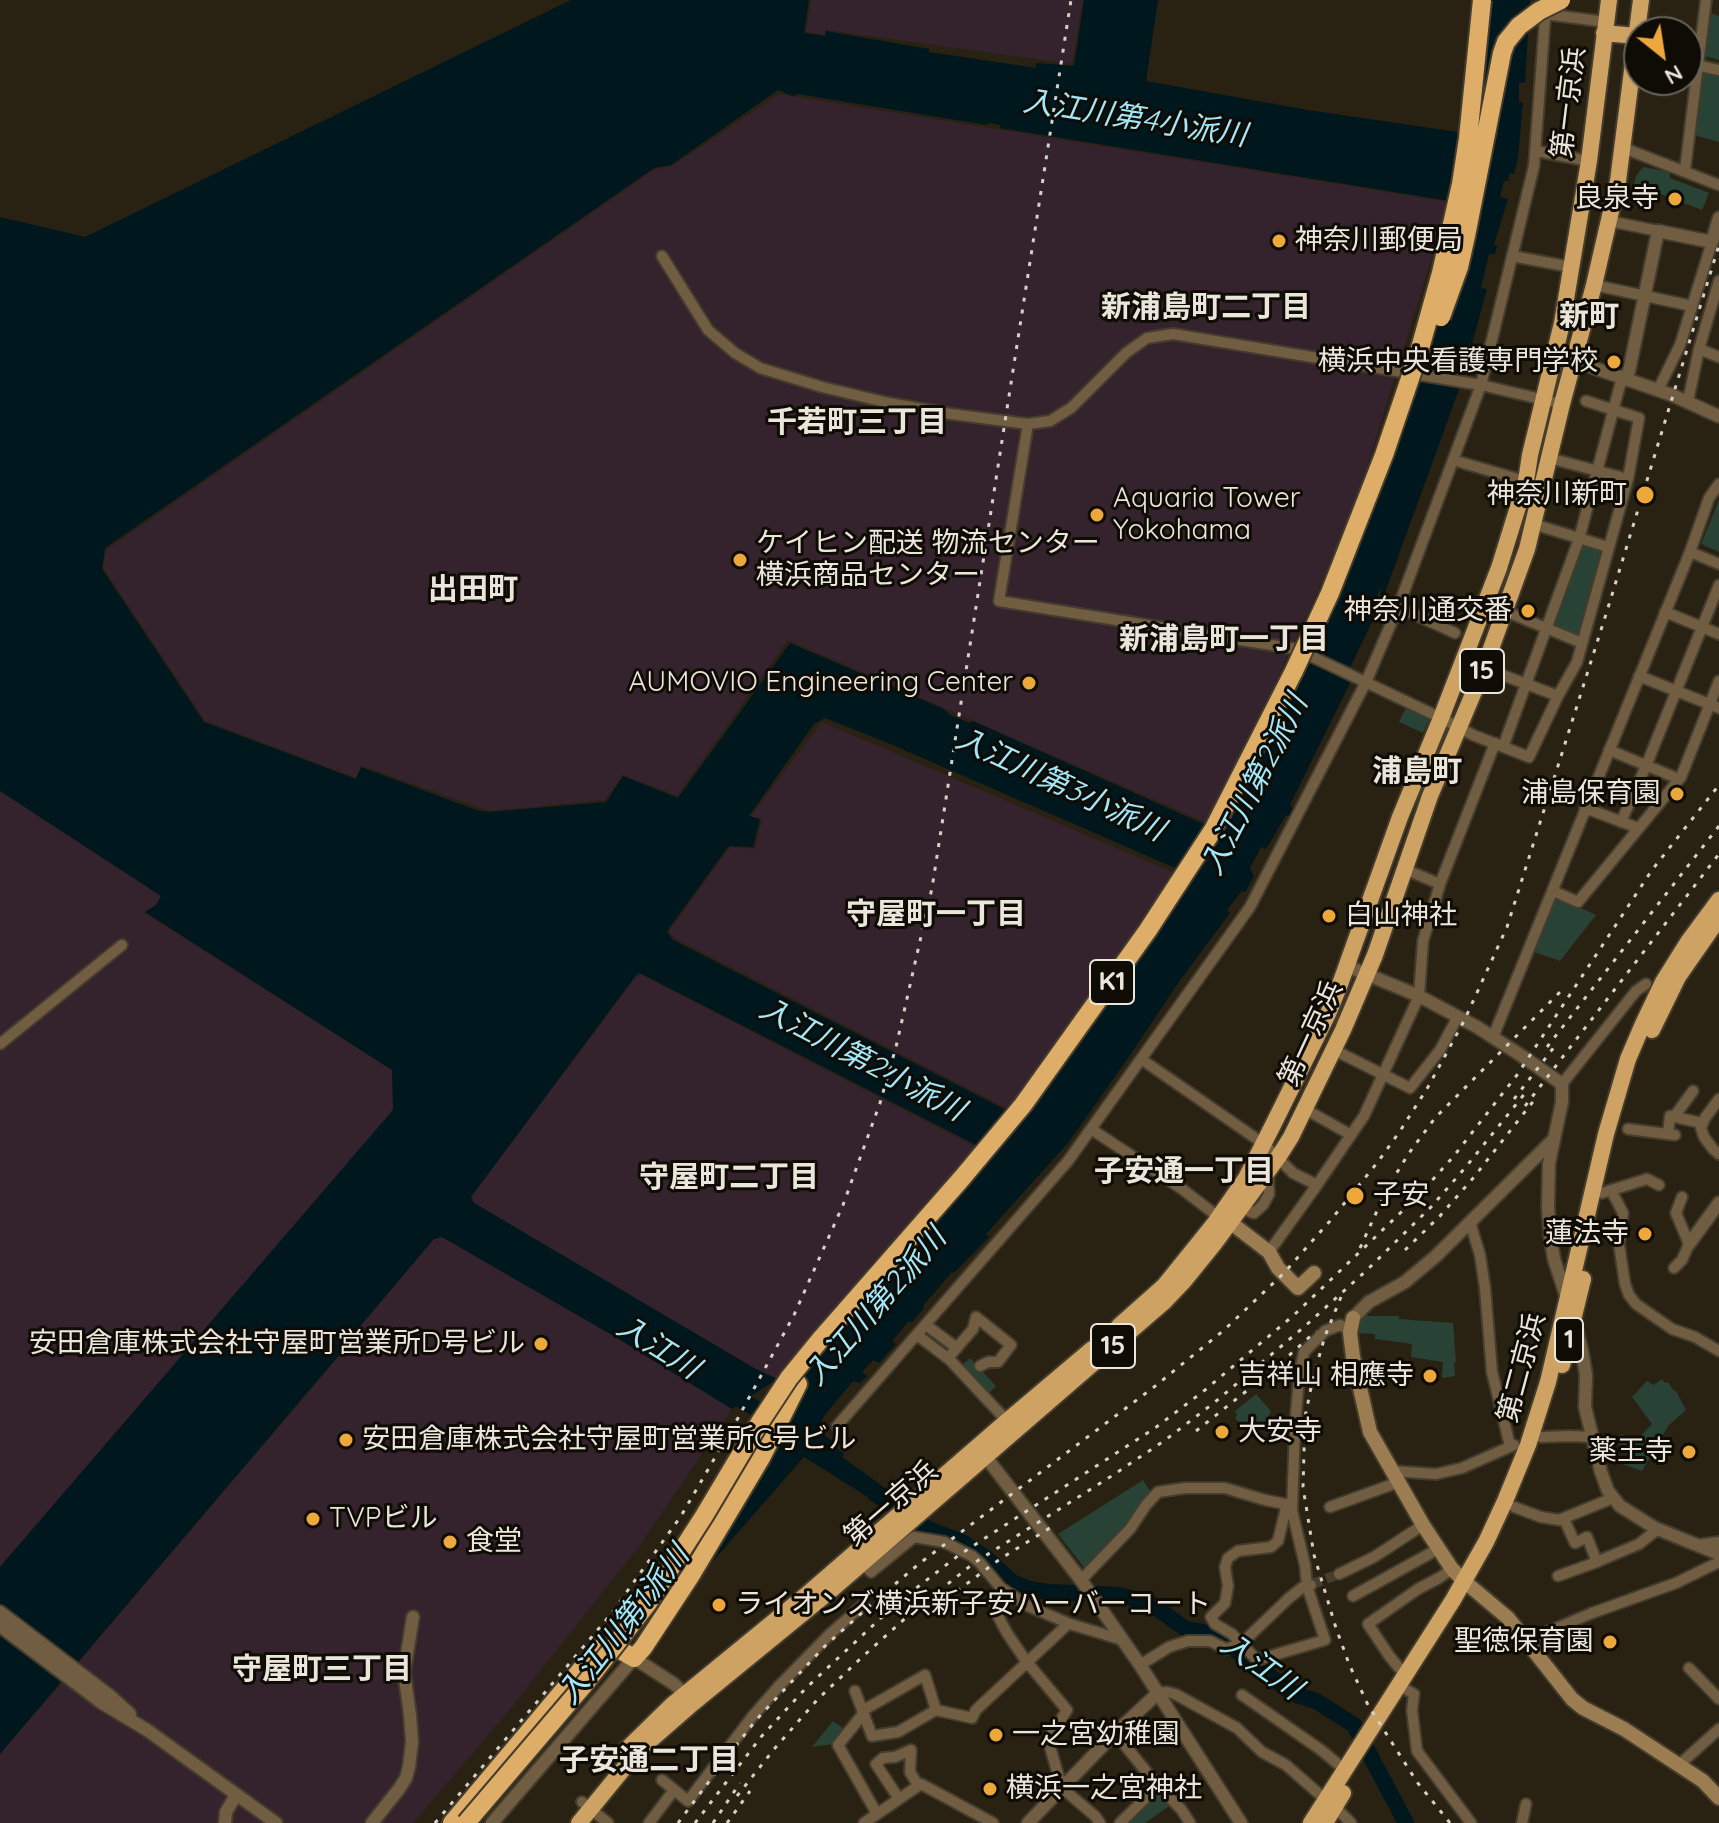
<!DOCTYPE html>
<meta charset="utf-8">
<style>
body{margin:0}
#map{position:relative;width:1719px;height:1823px;overflow:hidden;background:#292111;font-family:Quicksand,sans-serif}
canvas{display:block}
.north{position:absolute;left:1623px;top:16px;width:80px;height:80px;box-sizing:border-box;background:#0f0b05;border:2px solid #67635b;border-radius:50%;rotate:150deg;font-size:22px;font-weight:700;line-height:32px;text-align:center;color:#ebe6db}
.north::after{content:'';display:block;margin:auto;width:28px;height:36px;background:#eda83b;clip-path:polygon(50% 0,100% 100%,50% 72%,0 100%)}
</style>
<div id="map">
<canvas width="1719" height="1823"></canvas>
<div class="north">N</div>
</div>
<script>
const c = document.querySelector('canvas').getContext('2d');
c.lineJoin = 'round';
function fill(path, color) { c.fillStyle = color; c.fill(path, 'evenodd'); }
const shape = rows => new Path2D(rows.map(r => 'M' + r).join(''));
function trace(path, color, width, dash) { c.strokeStyle = color; c.lineWidth = width; c.lineCap = dash ? 'butt' : 'round'; c.setLineDash(dash || []); c.stroke(path); }
function drawText(font, color, halo, rows, align = 'center') {
  c.font = font + ' Quicksand,"Noto Sans JP",sans-serif'; c.lineWidth = 6; c.setLineDash([]); c.textBaseline = 'middle'; c.strokeStyle = halo; c.fillStyle = color; for (const [text, x, y, turn = 0] of rows) {
    c.save(); c.translate(x, y); c.rotate((+turn || 0) * Math.PI / 180); c.textAlign = isNaN(turn) ? turn : align; if (halo) c.strokeText(text, 0, 0); c.fillText(text, 0, 0); c.restore();
  }
}
fill(shape([
 [811,0,1083,0,1072,64,826,30,825,35,806,32],
 [779,94,1449,202,1356,502,1318,591,1265,704,1205,822,788,640,677,796,623,775,605,800,489,811,362,766,356,778,205,721,103,568,106,550,655,169,672,166],
 [822,722,1175,873,1013,1103,1006,1108,674,938,669,931,730,847,755,849,762,818,750,817],
 [0,791,161,896,156,905,145,913,392,1070,393,1110,0,1567],
 [642,975,976,1147,823,1323,777,1379,754,1368,474,1203,471,1196,634,979,637,976],
 [442,1237,612,1335,732,1409,641,1544,502,1719,413,1823,0,1823,0,1754,351,1342,351,1337,433,1239]
]), '#34232d');
fill(shape([
 [1711,13,1719,16,1719,60,1705,56],
 [1702,69,1719,73,1719,142,1694,135],
 [1643,167,1670,172,1670,178,1709,193,1702,210,1634,184,1636,176],
 [1719,500,1719,552,1701,544],
 [1581,542,1604,548,1580,636,1550,627],
 [1407,705,1431,716,1423,733,1399,722],
 [1558,897,1596,915,1560,961,1534,952,1553,899],
 [1364,1316,1399,1316,1399,1319,1453,1323,1456,1362,1454,1363,1455,1376,1442,1378,1443,1362,1411,1357,1412,1344,1375,1339,1375,1334,1357,1333,1360,1319],
 [970,1358,996,1386,987,1395,960,1367],
 [1662,1379,1665,1383,1668,1382,1674,1391,1676,1391,1686,1410,1669,1425,1642,1471,1619,1463,1620,1460,1629,1463,1629,1458,1616,1442,1615,1436,1623,1434,1632,1445,1652,1424,1632,1397,1647,1381,1653,1385],
 [1256,1394,1271,1411,1264,1425,1251,1437,1235,1418,1237,1415,1235,1411],
 [1143,1480,1152,1494,1086,1570,1058,1534],
 [833,1721,844,1729,833,1744,812,1747],
 [1157,1790,1172,1804,1145,1823,1124,1823]
]), '#294236');
fill(shape([
 [571,0,809,0,804,33,825,36,826,31,929,49,929,52,1036,68,1036,63,1074,66,1084,0,1158,0,1146,81,1308,110,1464,133,1474,0,1530,0,1525,83,1519,83,1519,102,1523,103,1518,158,1514,174,1510,173,1508,181,1504,181,1500,197,1508,199,1494,245,1497,246,1495,254,1489,254,1481,288,1487,289,1472,344,1469,343,1461,370,1465,373,1383,598,1380,596,1382,585,1369,615,1373,620,1346,676,1352,679,1290,805,1293,808,1289,816,1286,815,1268,846,1265,849,1261,847,1250,868,1254,877,1245,892,1242,891,1227,910,1230,913,1181,979,1128,1058,1068,1143,986,1234,989,1237,954,1273,952,1272,923,1306,924,1308,912,1322,908,1322,892,1341,896,1344,879,1363,873,1360,862,1372,867,1376,860,1383,853,1381,824,1416,818,1431,838,1445,837,1448,844,1454,842,1457,899,1498,887,1509,804,1457,697,1579,777,1435,770,1390,865,1286,978,1146,640,973,637,974,471,1197,474,1203,754,1368,777,1379,732,1409,612,1335,442,1237,434,1239,351,1337,351,1341,0,1754,0,1567,393,1110,392,1070,145,912,156,905,161,896,0,791,0,217,85,237],
 [778,90,793,96,798,94,987,125,988,123,1000,125,1000,128,1450,201,1405,380,1321,606,1208,826,973,721,970,723,950,715,944,709,790,643,678,798,623,776,606,802,489,812,476,810,361,767,356,779,204,722,102,569,105,548,654,168,671,165],
 [825,718,888,743,1182,871,1116,970,1006,1110,673,940,667,931,728,847,731,846,753,847,760,819,749,816,814,724]
]), '#00171e');
trace(shape([
 [726,1391,775,1420],
 [874,1493,928,1529,962,1542,986,1558,1012,1582,1029,1589,1048,1592,1119,1595,1135,1599,1148,1602,1186,1629,1214,1634,1287,1689,1297,1695,1316,1701,1354,1725,1406,1823],
 [725,1494,757,1452]
]), '#00171e', 16);
trace(shape([
 [1312,1584,1339,1574]
]), '#463f2f', 10, [10, 5]);
const minor = shape([
 [1545,14,1606,22],
 [1687,63,1719,70],
 [1621,147,1719,185],
 [1536,151,1589,161],
 [1685,170,1706,0],
 [1609,221,1658,231],
 [662,256,708,330,735,353,760,368,822,387,889,403,951,414,1028,424,1050,421,1071,408,1126,353,1147,338,1173,334,1481,385,1562,404],
 [1512,256,1571,267],
 [1594,285,1692,306],
 [1699,349,1719,357],
 [1658,390,1680,345,1712,242],
 [1688,401,1699,349,1719,281],
 [1028,424,999,601,1296,649,1441,718,1473,735,1529,757,1558,696,1577,662,1628,479,1639,418,1586,401],
 [1549,458,1628,479],
 [1453,460,1518,479],
 [1533,524,1608,547],
 [1690,552,1719,564],
 [1398,607,1455,633],
 [1505,611,1582,643],
 [1665,612,1719,634],
 [1484,668,1558,696],
 [1639,676,1719,708],
 [1503,747,1579,539,1620,385,1625,378],
 [1609,750,1679,779],
 [1585,808,1638,828],
 [1621,822,1646,766,1719,585],
 [1404,869,1440,884],
 [1553,891,1578,902,1681,777,1719,681],
 [1493,1037,1690,552,1709,498,1719,484],
 [0,1044,122,945],
 [1334,1050,1410,1088,1440,1050,1457,1018],
 [1141,1059,1264,1144,1293,1173,1317,1185],
 [1562,1084,1636,991,1646,984],
 [1719,1099,1705,1118,1701,1128,1704,1137,1713,1149,1719,1154],
 [1305,1109,1351,1135,1364,1116,1419,996,1423,941,1440,884,1495,743],
 [1674,1117,1693,1091],
 [1091,1129,1182,1189,1212,1212,1221,1215],
 [1628,1129,1675,1135],
 [1668,1134,1670,1116,1702,1123],
 [1611,1190,1623,1213,1619,1244,1625,1284,1629,1295,1636,1304,1672,1329,1695,1337,1719,1351],
 [1602,1193,1647,1179,1659,1185],
 [1241,1208,1254,1213,1263,1205,1269,1194,1268,1171],
 [1470,1222,1480,1255,1485,1288,1492,1372,1510,1446],
 [1269,1252,1317,1185,1351,1135],
 [1674,1268,1682,1260,1689,1244,1676,1213,1682,1197],
 [926,1325,957,1348],
 [917,1335,950,1360,1007,1421],
 [948,1358,973,1329,976,1317,1011,1345,998,1362,988,1362,980,1366],
 [837,1426,1068,1161,1250,907,1366,682,1399,605,1481,385,1534,166,1546,6],
 [1541,1437,1570,1436,1592,1437],
 [1392,1471,1436,1474,1462,1468,1514,1445],
 [1287,1504,1278,1541,1271,1547,1238,1551,1228,1558,1225,1567,1228,1586,1225,1603,1211,1617,1215,1624,1232,1634,1257,1660,1325,1640,1307,1586,1305,1565,1292,1511,1295,1427,1299,1377,1304,1352,1325,1331,1340,1325,1344,1327],
 [1330,1507,1399,1482],
 [1514,1507,1541,1517,1559,1520,1613,1498],
 [1564,1519,1575,1543,1587,1537,1597,1562],
 [1697,1545,1719,1542],
 [862,1563,871,1572,914,1537,944,1542,972,1556,980,1563,1001,1588,1030,1607,1070,1624,1123,1640],
 [1339,1574,1374,1557,1423,1525],
 [1558,1576,1594,1563,1639,1544,1658,1529],
 [1081,1580,1130,1529,1146,1505,1158,1492,1185,1488,1225,1488,1265,1500,1290,1505],
 [1001,1588,995,1602,998,1616,1007,1633,1026,1661,1067,1710,1048,1740,1062,1788,1095,1816,1100,1823],
 [1353,1596,1438,1549],
 [1526,1641,1592,1613,1676,1583,1719,1562],
 [1140,1665,1169,1647,1188,1641,1210,1641,1226,1649,1241,1644,1289,1598,1303,1587,1311,1585],
 [1689,1668,1719,1699],
 [1405,1675,1390,1657,1368,1624,1418,1589,1439,1578,1452,1569],
 [1407,1690,1414,1694,1412,1710,1417,1751,1471,1823],
 [855,1691,872,1736,898,1732,936,1710,972,1718,976,1710,1068,1624],
 [1158,1693,1167,1692,1175,1694,1237,1728,1262,1752,1286,1765,1326,1800],
 [1242,1695,1321,1750,1345,1770],
 [862,1711,925,1675,936,1710],
 [863,1714,838,1745,877,1814],
 [1115,1733,1158,1786,1181,1809,1190,1823],
 [1679,1765,1719,1729],
 [662,1780,688,1801,752,1717,778,1687,830,1634,863,1605],
 [899,1799,876,1764,883,1758,895,1757,911,1750,910,1772,918,1785],
 [582,1802,608,1823],
 [1335,1807,1351,1823],
 [649,1823,674,1790],
 [864,1823,921,1784,993,1823],
 [1120,1823,1158,1786],
 [1522,1823,1526,1804]
]);
const tertiary = shape([
 [1556,346,1565,357,1574,361,1672,395,1718,416],
 [1625,378,1629,371,1658,231,1712,242,1719,218],
 [1347,966,1419,996,1477,1027,1522,1056,1562,1084,1562,1102,1549,1163,1548,1207,1550,1235,1554,1259,1567,1299],
 [1689,1244,1719,1203],
 [1353,1318,1369,1302,1405,1282,1436,1256,1554,1139],
 [1574,1320,1582,1351,1586,1375,1585,1407,1601,1472,1608,1491,1620,1506,1655,1528,1719,1554],
 [982,1452,1081,1580,1140,1665,1241,1823],
 [0,1612,109,1695,130,1714],
 [0,1626,102,1703,147,1730,276,1823],
 [225,1823,226,1812,236,1795],
 [372,1823,399,1789,406,1778,409,1767,412,1742,410,1715,404,1672,413,1617],
 [492,1823,634,1658,674,1684,691,1700],
 [1028,1823,1115,1733,1158,1693]
]);
const secondary = shape([
 [1222,1216,1269,1252,1278,1268,1298,1288,1314,1273],
 [1353,1318,1350,1333,1353,1357,1370,1432,1423,1525,1452,1569,1464,1581,1508,1618,1572,1699,1583,1708,1624,1729,1703,1781,1719,1798]
]);
const trunk = shape([
 [1604,33,1636,36],
 [1652,1030,1678,977,1719,918],
 [1119,1326,1164,1286,1214,1224,1246,1178,1272,1127,1328,1014,1339,987,1400,817,1441,718,1499,568,1526,481,1530,455,1562,323,1589,161,1609,0],
 [1562,1365,1583,1279],
 [625,1751,672,1705,805,1596,1007,1421,1092,1349],
 [579,1823,638,1751,693,1703,830,1591,1164,1302,1184,1281,1214,1244,1279,1156,1291,1137,1343,1030,1375,955,1430,796,1484,668,1527,549,1562,404,1594,285,1618,181,1641,0],
 [1311,1823,1453,1600,1486,1542,1505,1501,1528,1445,1548,1382,1606,1134,1628,1059,1643,1024,1663,982,1688,942,1719,900],
 [1325,1823,1343,1793]
]);
const motorway = shape([
 [452,1823,595,1653,601,1648,613,1646,634,1658,643,1648,691,1575,761,1458,798,1384]
]);
trace(minor, '#443d2d', 14);
trace(tertiary, '#443d2d', 16);
trace(secondary, '#443d2d', 18);
trace(trunk, '#443d2d', 20);
trace(motorway, '#443d2d', 22);
trace(minor, '#705d42', 10);
trace(tertiary, '#705d42', 12);
trace(secondary, '#9c7d52', 14);
trace(trunk, '#cea263', 16);
trace(motorway, '#deae68', 18);
trace(shape([
 [1547,1047,1719,826],
 [1514,1099,1558,1042],
 [1525,1106,1719,854],
 [1360,1248,1388,1187,1409,1153,1435,1118,1565,987],
 [1405,1250,1440,1216,1474,1177,1535,1099],
 [1341,1297,1325,1336,1313,1378,1305,1417,1303,1487,1314,1555,1336,1628,1349,1664,1368,1705,1417,1782,1450,1823],
 [1196,1431,1273,1370,1316,1331],
 [957,1591,1000,1559,1053,1526],
 [737,1796,775,1748,818,1699,860,1659,909,1615,974,1563,1110,1477,1164,1441,1215,1402,1304,1327,1367,1270,1431,1207,1465,1168,1526,1092],
 [435,1823,611,1614,681,1516,738,1418,794,1315,843,1205,880,1103,896,1047,932,888,1071,0],
 [678,1823,731,1752,756,1720,825,1646,875,1601,920,1563,1154,1387,1223,1331,1284,1273,1330,1221,1377,1163,1400,1131,1428,1087,1464,1021,1507,927,1607,611,1719,245],
 [695,1823,761,1737,806,1688,897,1603,959,1555,1155,1428,1205,1390,1294,1315,1419,1195,1453,1157,1517,1075,1652,870,1719,785],
 [713,1823,740,1783],
 [727,1823,750,1791]
]), '#d6d1c6', 3, [4, 8]);
const motorwayBridge = shape([
 [1441,317,1459,267,1466,236,1502,53,1506,42,1519,26,1539,11,1561,0],
 [466,1823,583,1686,648,1603,704,1516,760,1422,789,1378,820,1340,962,1178,1023,1105,1148,930,1213,830,1294,671,1330,593,1384,455,1419,352,1441,273,1461,184,1468,138,1482,0]
]);
trace(motorwayBridge, '#443d2d', 22, []);
trace(motorwayBridge, '#deae68', 18);
for (const [x, y, r, color] of [
 [1675,199,8,"#eda83b"],
 [1279,241,8,"#eda83b"],
 [1614,362,8,"#eda83b"],
 [1645,495,10,"#eda83b"],
 [1097,515,8,"#eda83b"],
 [740,560,8,"#eda83b"],
 [1528,611,8,"#eda83b"],
 [1029,683,8,"#eda83b"],
 [1677,794,8,"#eda83b"],
 [1329,916,8,"#eda83b"],
 [1355,1196,10,"#eda83b"],
 [1645,1234,8,"#eda83b"],
 [541,1344,8,"#eda83b"],
 [1430,1376,8,"#eda83b"],
 [1222,1432,8,"#eda83b"],
 [346,1440,8,"#eda83b"],
 [1689,1452,8,"#eda83b"],
 [313,1519,8,"#eda83b"],
 [450,1542,8,"#eda83b"],
 [719,1605,8,"#eda83b"],
 [1610,1642,8,"#eda83b"],
 [996,1735,8,"#eda83b"],
 [990,1789,8,"#eda83b"]
]) { const dot = new Path2D(); dot.arc(x, y, r, 0, 2 * Math.PI); c.fillStyle = color; c.fill(dot); trace(dot, '#0f0b05', 3); }
for (const [x, y, w] of [
 [1482,671,44],
 [1112,982,44],
 [1569,1340,28],
 [1113,1346,44]
]) { const box = new Path2D(); box.roundRect(x - w / 2, y - 22, w, 44, 6); c.fillStyle = '#0f0b05'; c.fill(box); trace(box, '#ebe6db', 2); }
drawText('bold 26px', '#ebe6db', null, [
 ["15",1482,671],
 ["K1",1112,982],
 ["1",1569,1340],
 ["15",1113,1346]
]);
drawText('28px', '#ebe6db', '#0f0b05', [
 ["第一京浜",1569,103,-83],
 ["第一京浜",1311,1034,-65],
 ["第二京浜",1522,1368,-75],
 ["第一京浜",891,1504,-41]
]);
drawText('28px', '#ebe6db', '#0f0b05', [
 ["良泉寺",1659,199,"right"],
 ["神奈川郵便局",1295,241],
 ["横浜中央看護専門学校",1598,362,"right"],
 ["神奈川新町",1627,495,"right"],
 ["Aquaria Tower",1113,499],
 ["Yokohama",1113,531],
 ["ケイヒン配送 物流センター",756,544],
 ["横浜商品センター",756,576],
 ["神奈川通交番",1512,611,"right"],
 ["AUMOVIO Engineering Center",1013,683,"right"],
 ["浦島保育園",1661,794,"right"],
 ["白山神社",1345,916],
 ["子安",1373,1196],
 ["蓮法寺",1629,1234,"right"],
 ["安田倉庫株式会社守屋町営業所D号ビル",525,1344,"right"],
 ["吉祥山 相應寺",1414,1376,"right"],
 ["大安寺",1238,1432],
 ["安田倉庫株式会社守屋町営業所C号ビル",362,1440],
 ["薬王寺",1673,1452,"right"],
 ["TVPビル",329,1519],
 ["食堂",466,1542],
 ["ライオンズ横浜新子安ハーバーコート",735,1605],
 ["聖徳保育園",1594,1642,"right"],
 ["一之宮幼稚園",1012,1735],
 ["横浜一之宮神社",1006,1789]
], 'left');
drawText('italic 30px', '#a2e8fa', '#0f0b05', [
 ["入江川第4小派川",1135,119,9],
 ["入江川第3小派川",1060,785,25],
 ["入江川第2派川",1255,785,-63],
 ["入江川第2小派川",862,1060,28],
 ["入江川第2派川",876,1307,-49],
 ["入江川",658,1348,32],
 ["入江川第1派川",624,1625,-52],
 ["入江川",1261,1667,35]
]);
drawText('bold 30px', '#ebe6db', '#0f0b05', [
 ["新浦島町二丁目",1206,308],
 ["新町",1589,317],
 ["千若町三丁目",857,423],
 ["出田町",473,590],
 ["新浦島町一丁目",1224,640],
 ["浦島町",1417,772],
 ["守屋町一丁目",936,915],
 ["子安通一丁目",1184,1172],
 ["守屋町二丁目",729,1178],
 ["守屋町三丁目",322,1670],
 ["子安通二丁目",649,1761]
]);
</script>
